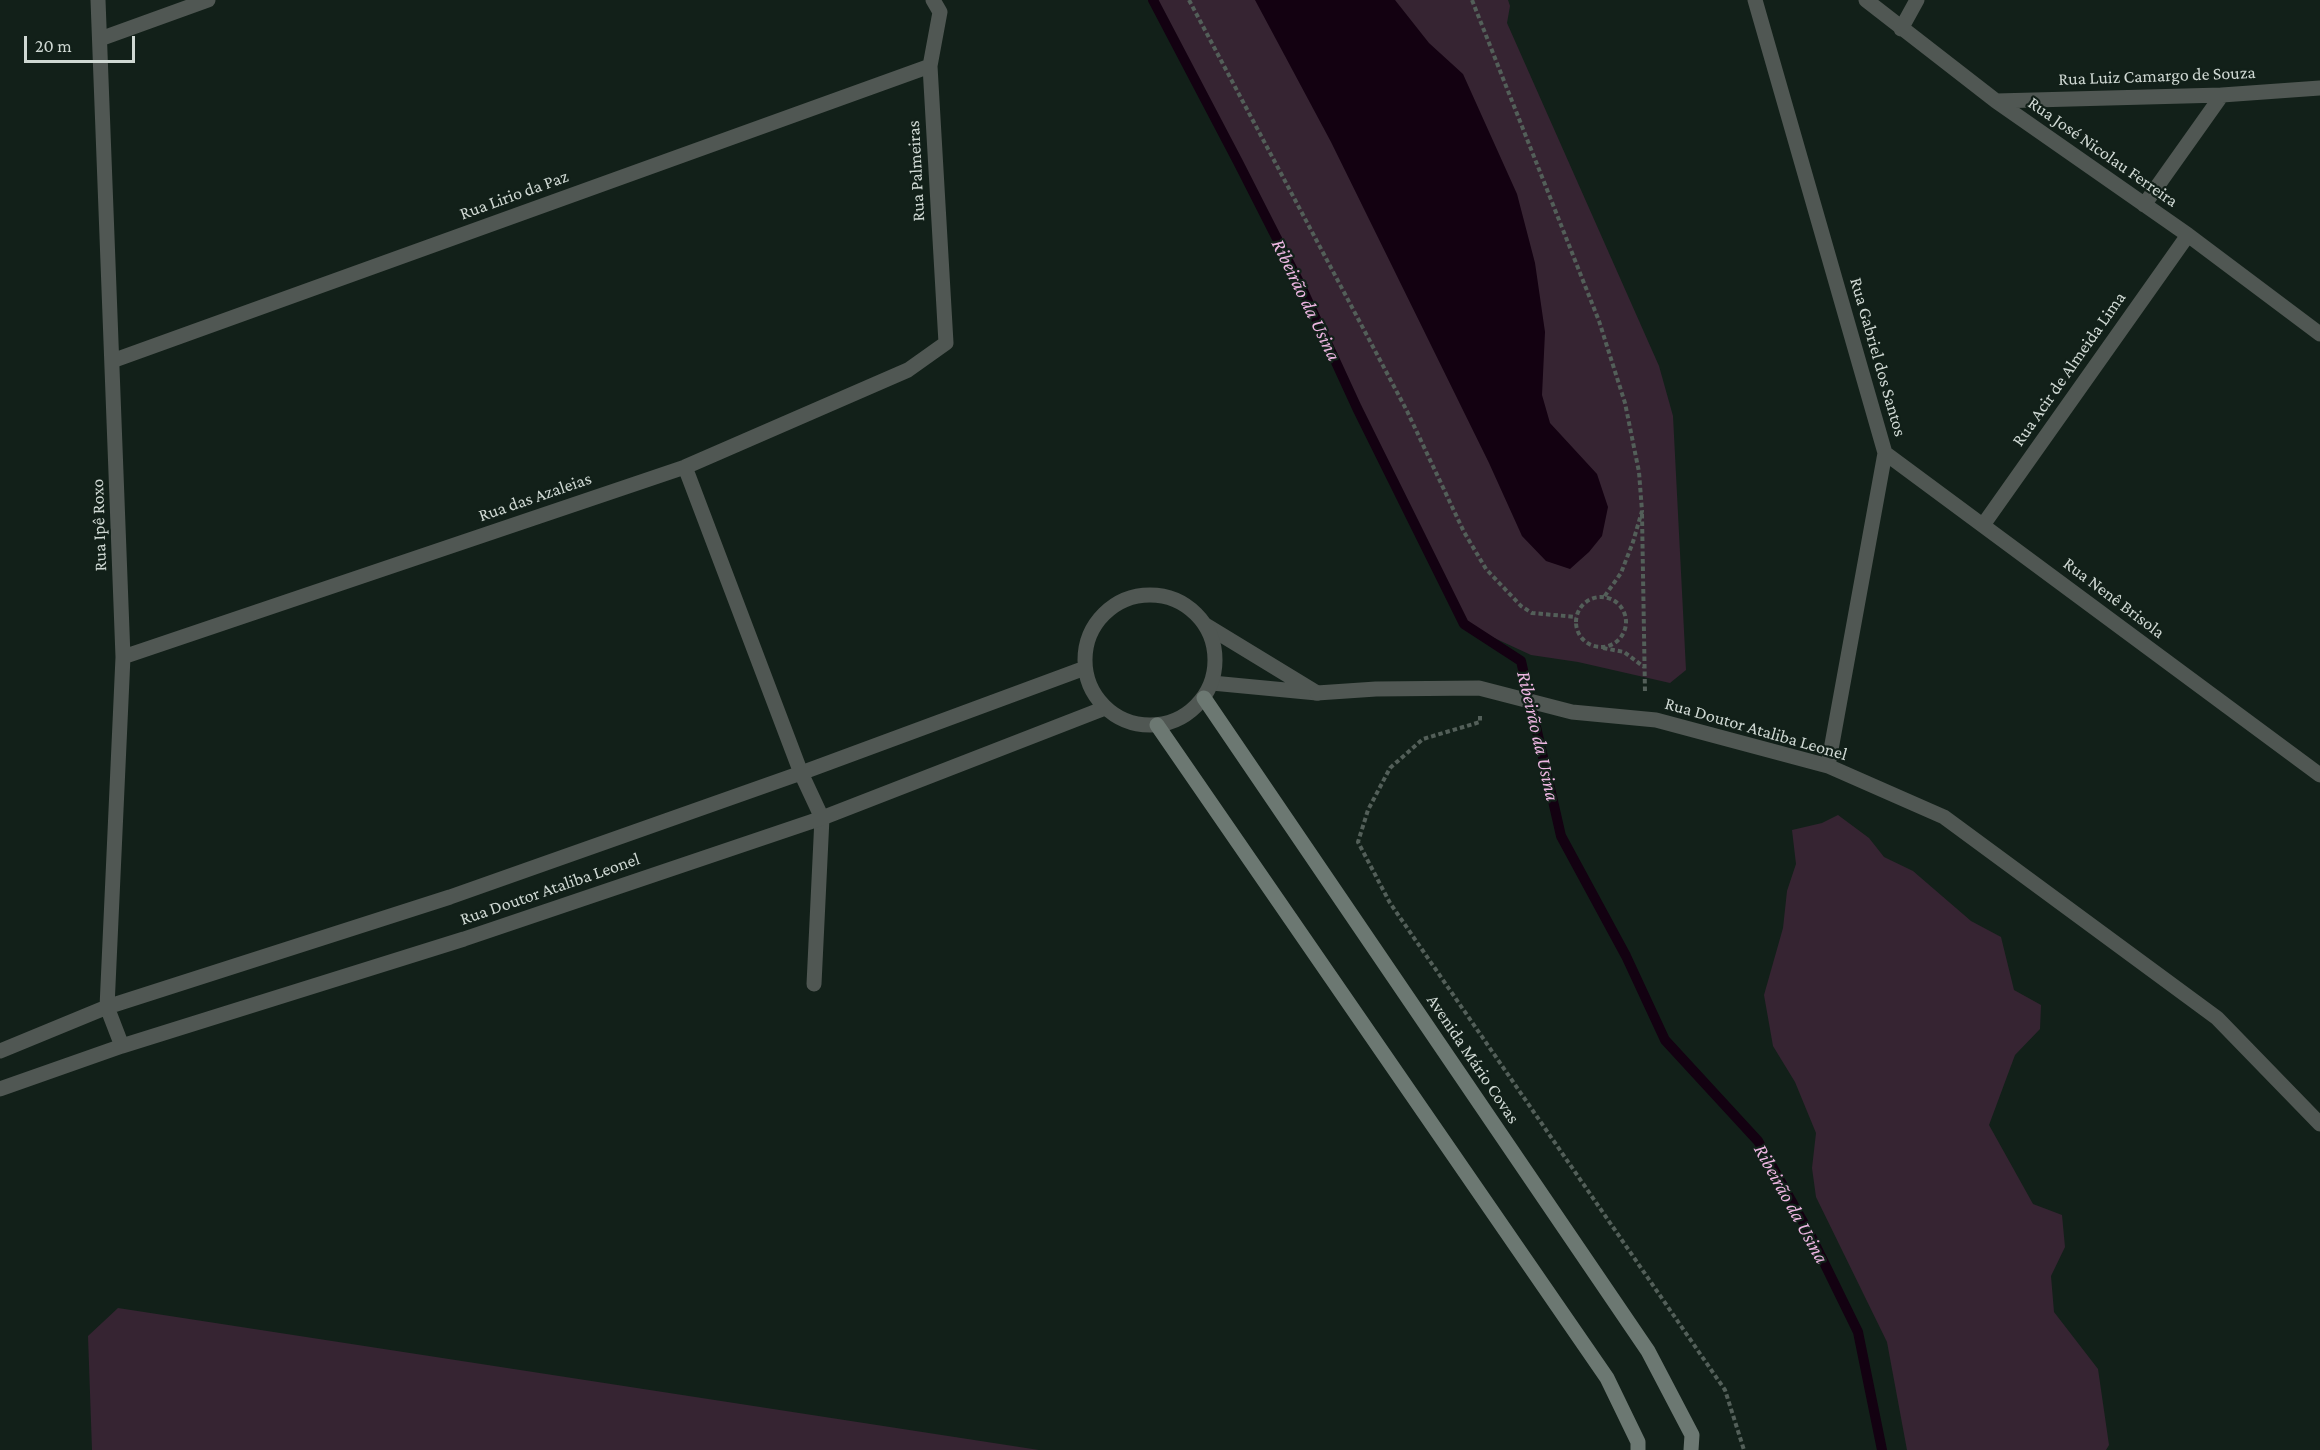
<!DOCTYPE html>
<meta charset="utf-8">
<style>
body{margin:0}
#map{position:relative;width:2320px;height:1450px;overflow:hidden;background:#122019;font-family:"Crimson Pro",serif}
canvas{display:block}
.scale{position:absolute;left:24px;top:36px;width:111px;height:27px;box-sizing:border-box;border:3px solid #cfd8d3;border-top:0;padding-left:8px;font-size:18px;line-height:21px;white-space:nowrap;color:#cfd8d3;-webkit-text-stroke:4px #122019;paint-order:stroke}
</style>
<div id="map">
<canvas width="2320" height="1450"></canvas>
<div class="scale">20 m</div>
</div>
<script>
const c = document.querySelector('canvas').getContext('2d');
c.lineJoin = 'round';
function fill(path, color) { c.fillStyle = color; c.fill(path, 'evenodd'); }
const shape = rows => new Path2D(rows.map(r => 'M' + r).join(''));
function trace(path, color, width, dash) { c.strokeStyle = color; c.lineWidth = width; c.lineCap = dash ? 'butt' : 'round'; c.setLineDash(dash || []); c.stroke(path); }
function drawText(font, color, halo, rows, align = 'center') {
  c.font = font + ' "Crimson Pro",serif'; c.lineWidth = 4.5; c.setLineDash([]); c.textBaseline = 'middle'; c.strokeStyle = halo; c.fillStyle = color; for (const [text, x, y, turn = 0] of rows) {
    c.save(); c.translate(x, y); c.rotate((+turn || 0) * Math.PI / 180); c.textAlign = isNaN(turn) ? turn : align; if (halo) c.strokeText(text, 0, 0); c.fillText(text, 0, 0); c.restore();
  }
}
fill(shape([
 [1153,0,1508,0,1510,6,1507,23,1659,366,1673,416,1686,670,1670,683,1578,662,1531,655,1464,624,1357,408,1300,284,1238,162],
 [1838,815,1869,838,1884,857,1913,871,1971,921,2001,937,2014,990,2041,1005,2040,1029,2015,1055,1989,1125,2033,1204,2062,1215,2065,1247,2051,1276,2054,1312,2098,1369,2109,1445,2106,1450,1907,1450,1887,1342,1816,1197,1812,1168,1816,1133,1795,1082,1773,1046,1764,995,1783,928,1787,891,1796,864,1792,830,1822,823],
 [118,1308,1039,1450,92,1450,88,1336]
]), '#362432');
fill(shape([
 [1255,0,1395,0,1429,43,1463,74,1517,194,1535,263,1545,332,1542,395,1550,423,1597,474,1608,507,1602,536,1589,552,1570,569,1546,561,1522,536,1489,463,1331,142]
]), '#130111');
trace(shape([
 [1153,0,1238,162,1300,284,1357,408,1464,624,1521,661,1561,836,1626,956,1665,1040,1758,1141,1812,1238,1858,1332,1882,1450]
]), '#130111', 10);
trace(shape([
 [1189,0,1407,411,1464,532,1486,569,1521,606,1532,613,1576,617],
 [1472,0,1599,321,1625,403,1639,472,1642,511,1633,542,1621,573,1604,597],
 [1642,514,1645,693],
 '1576 622a25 25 0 1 1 50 0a25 25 0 1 1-50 0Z',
 [1603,648,1624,652,1644,667],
 [1480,716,1480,722,1423,739,1390,768,1368,810,1358,842,1390,903,1725,1390,1744,1450]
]), '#535f59', 4, [4.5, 3]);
trace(shape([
 [1207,626,1317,693,1212,683],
 [814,984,822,818]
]), '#505753', 15);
trace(shape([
 [98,0,123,657,107,1007,122,1046],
 [1755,0,1885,453,1828,766],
 [1866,0,1996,101,2188,235,2320,334],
 [1901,29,1917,0],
 [100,39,208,0],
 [1996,101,2222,95,2320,88],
 [2144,205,2222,95],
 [112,361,930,66],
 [1885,453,2320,775],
 [685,467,801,773,822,818],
 [1983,525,2188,235],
 '1085 660a65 65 0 1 1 130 0a65 65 0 1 1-130 0Z',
 [123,657,685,467,908,370,946,343,930,66,940,12,933,0],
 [1317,693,1376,689,1479,688,1572,712,1656,720,1828,766,1944,817,2217,1018,2320,1124],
 [0,1051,107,1007,450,897,801,773,1085,668],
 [0,1089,122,1046,464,939,822,818,1105,708]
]), '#505753', 15);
trace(shape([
 [1204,698,1648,1351,1692,1435,1691,1450],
 [1157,725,1607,1378,1638,1442,1638,1450]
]), '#6c7872', 15);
drawText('18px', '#cfd8d3', '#122019', [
 ["Rua Luiz Camargo de Souza",2157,76,-2],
 ["Rua José Nicolau Ferreira",2103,152,35],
 ["Rua Palmeiras",916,171,-93],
 ["Rua Lirio da Paz",514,195,-20],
 ["Rua Gabriel dos Santos",1878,357,74],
 ["Rua Acir de Almeida Lima",2069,369,-55],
 ["Rua das Azaleias",535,497,-19],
 ["Rua Ipê Roxo",99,525,-92],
 ["Rua Nenê Brisola",2114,598,37],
 ["Rua Doutor Ataliba Leonel",1756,729,16],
 ["Rua Doutor Ataliba Leonel",550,889,-19],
 ["Avenida Mário Covas",1473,1059,56]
]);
drawText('italic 20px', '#edb6e2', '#122019', [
 ["Ribeirão da Usina",1306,300,64],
 ["Ribeirão da Usina",1538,736,77],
 ["Ribeirão da Usina",1791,1204,61]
]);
</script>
